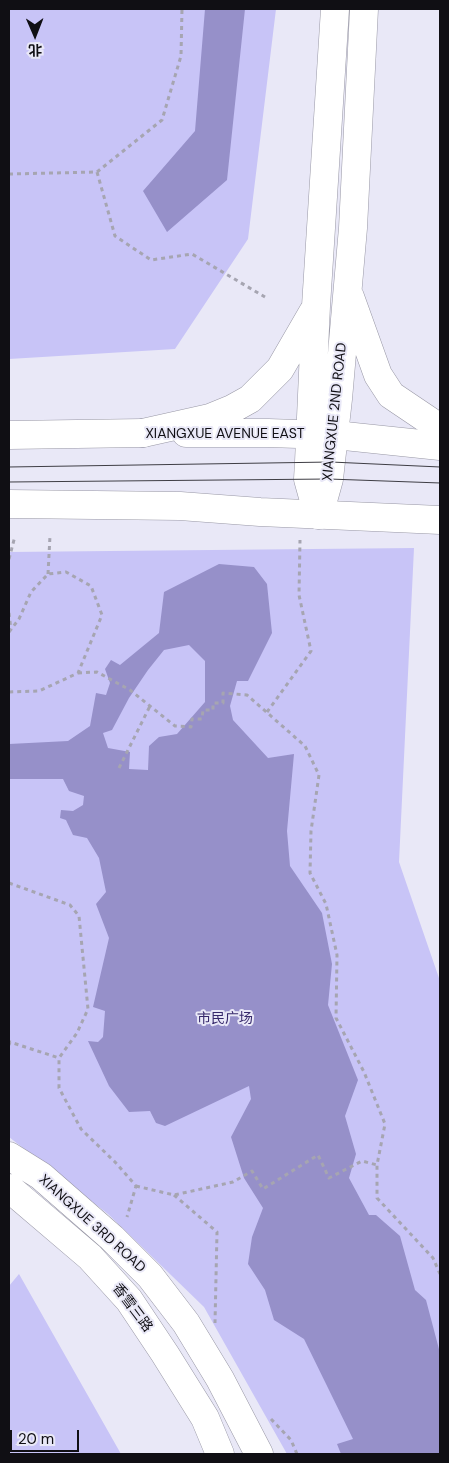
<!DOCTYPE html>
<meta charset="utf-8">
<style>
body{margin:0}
#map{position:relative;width:449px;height:1463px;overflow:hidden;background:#e9e8f7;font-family:"DM Sans","Noto Sans SC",sans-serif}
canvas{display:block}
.frame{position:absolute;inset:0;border:10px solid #100f14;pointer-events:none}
.north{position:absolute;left:10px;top:10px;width:50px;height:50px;-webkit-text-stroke:4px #e9e8f7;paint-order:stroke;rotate:179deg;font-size:14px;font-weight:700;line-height:20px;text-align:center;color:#100f14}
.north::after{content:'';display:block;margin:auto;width:18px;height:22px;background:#100f14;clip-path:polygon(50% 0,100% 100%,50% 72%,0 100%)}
.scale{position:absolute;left:10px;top:1430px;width:69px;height:22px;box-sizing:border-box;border:2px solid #100f14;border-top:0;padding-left:6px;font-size:15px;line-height:18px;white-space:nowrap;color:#100f14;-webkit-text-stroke:4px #e9e8f7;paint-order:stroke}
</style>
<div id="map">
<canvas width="449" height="1463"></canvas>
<div class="frame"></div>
<div class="north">北</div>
<div class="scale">20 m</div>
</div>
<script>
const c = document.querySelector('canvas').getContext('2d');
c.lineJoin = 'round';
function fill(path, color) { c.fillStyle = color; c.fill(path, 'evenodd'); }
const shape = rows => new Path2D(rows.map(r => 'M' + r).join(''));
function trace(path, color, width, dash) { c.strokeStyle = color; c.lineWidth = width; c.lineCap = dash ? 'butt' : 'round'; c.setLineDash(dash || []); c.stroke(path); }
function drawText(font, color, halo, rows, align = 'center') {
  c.font = font + ' "DM Sans","Noto Sans SC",sans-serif'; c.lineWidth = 4; c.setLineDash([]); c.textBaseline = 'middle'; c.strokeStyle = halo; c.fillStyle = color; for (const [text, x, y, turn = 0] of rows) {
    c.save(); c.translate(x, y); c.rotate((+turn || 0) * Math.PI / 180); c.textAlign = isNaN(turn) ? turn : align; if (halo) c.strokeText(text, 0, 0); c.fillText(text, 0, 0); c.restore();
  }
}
fill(shape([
 [9,9,276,9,248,239,175,349,9,359],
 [414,548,399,862,440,981,440,1454,287,1454,204,1307,108,1214,9,1137,9,552],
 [19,1274,121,1454,9,1454,9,1286]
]), '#c8c4f7');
fill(shape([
 [205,9,245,9,227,180,167,232,143,191,195,131],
 [219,564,254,567,267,584,272,633,248,681,237,681,230,706,233,720,268,758,294,754,287,831,290,866,322,913,332,964,328,1005,358,1080,345,1116,356,1154,349,1178,369,1215,376,1215,400,1236,415,1290,426,1300,440,1353,440,1454,341,1454,337,1444,353,1439,304,1339,274,1320,265,1290,248,1264,252,1237,263,1208,244,1178,231,1137,251,1099,249,1086,165,1126,156,1123,150,1111,129,1112,109,1086,88,1041,98,1042,103,1037,105,1011,93,1007,109,938,96,904,106,892,99,858,87,838,73,835,66,820,60,818,61,810,73,811,83,805,84,796,69,791,63,779,9,779,9,744,68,741,90,726,96,693,106,695,110,683,105,669,111,660,120,665,159,633,164,592],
 [189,645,205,661,205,702,177,734,159,737,149,746,148,770,129,769,130,752,108,748,103,733,112,730,129,698,148,670,164,650]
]), '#9690c9');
const minor = shape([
 [350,297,378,375,391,395,440,428],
 [143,433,210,418,232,409,250,399,280,369,313,312],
 [186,433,268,433,328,435],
 [318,515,308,479,309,462,316,306,335,9],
 [319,515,329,479,338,399,353,228,364,9],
 [9,1156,41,1176,112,1238,150,1276,186,1323,220,1379,259,1454],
 [9,1188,90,1257,129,1300,165,1354,205,1418,220,1454]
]);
const major = shape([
 [9,435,143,433],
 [335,435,440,446],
 [9,504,180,506,260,512,440,520]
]);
trace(minor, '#9897a5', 29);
trace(major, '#9897a5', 29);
trace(shape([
 [97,172,115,236,151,260,192,254,265,297],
 [9,174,97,172,162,120,181,56,182,9],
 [9,559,15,536],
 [48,574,50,536],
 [9,613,11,630],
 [9,632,19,619,31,592,48,574,66,572,91,586,102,615,78,673,39,691,9,692],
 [78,673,97,672,130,690,175,726,191,727,192,719,202,719,203,710,213,710,213,703,223,703,223,693,247,695,305,746,319,775,311,831,310,873,326,904,337,955,336,1018,364,1072,385,1124,377,1165,377,1198,433,1258,440,1274],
 [267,712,311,651,299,595,300,540],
 [119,768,150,706],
 [9,883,70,905,79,916,88,1009,77,1033,59,1058,59,1088,81,1129,115,1162,136,1186,127,1217],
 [9,1045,10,1042,59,1058],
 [136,1186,174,1195,233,1182,252,1171,263,1189,318,1155,329,1178,362,1161,377,1165],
 [174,1195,217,1232,215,1323],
 [271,1419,291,1440,297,1454]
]), '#a6a5b1', 3, [4, 4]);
trace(minor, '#fff', 28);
trace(major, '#fff', 28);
trace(shape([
 [9,467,331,462,440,467],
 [9,482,329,479,440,483]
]), '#3e3d44', 1);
drawText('14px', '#100f14', '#e9e8f7', [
 ["XIANGXUE 2ND ROAD",335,412,-84],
 ["XIANGXUE AVENUE EAST",225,434],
 ["XIANGXUE 3RD ROAD",92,1224,42],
 ["香雪三路",132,1308,53]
]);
drawText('14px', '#36286b', '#e9e8f7', [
 ["市民广场",225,1019]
]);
</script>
